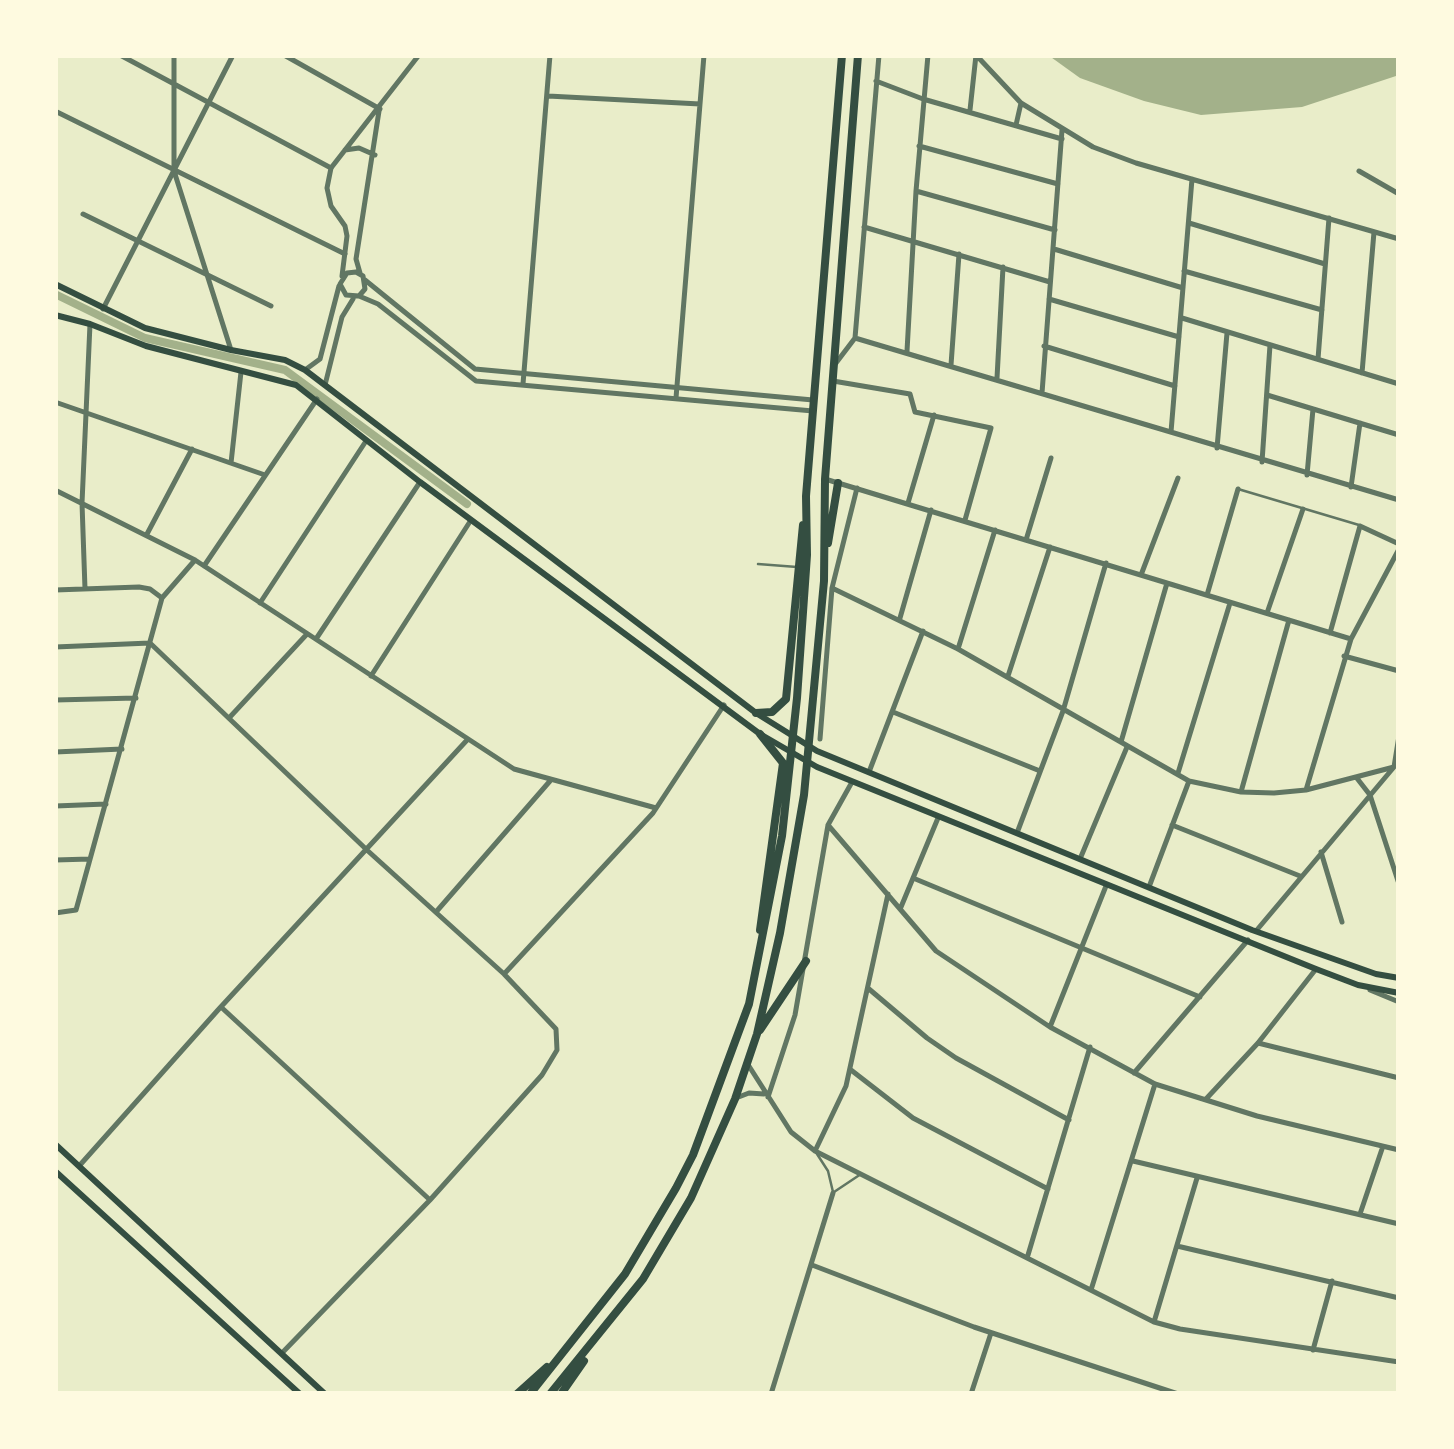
<!DOCTYPE html>
<style>
body{margin:0}
#map{position:relative;width:1454px;height:1449px;overflow:hidden;background:#e9edc9;font-family:Raleway,sans-serif}
canvas{display:block}
.frame{position:absolute;inset:0;border:58px solid #fefae0;pointer-events:none}
</style>
<div id="map">
<canvas width="1454" height="1449"></canvas>
<div class="frame"></div>
</div>
<script>
const c = document.querySelector('canvas').getContext('2d');
c.lineJoin = 'round';
function fill(path, color) { c.fillStyle = color; c.fill(path, 'evenodd'); }
const shape = rows => new Path2D(rows.map(r => 'M' + r).join(''));
function trace(path, color, width, dash) { c.strokeStyle = color; c.lineWidth = width; c.lineCap = dash ? 'butt' : 'round'; c.setLineDash(dash || []); c.stroke(path); }
fill(shape([
 [1048,55,1399,55,1399,75,1302,107,1201,115,1144,101,1080,78]
]), '#a3b18a');
trace(shape([
 [55,294,145,338,285,370,467,504]
]), '#a3b18a', 8);
trace(shape([
 [1238,489,1359,525],
 [758,564,797,567],
 [817,1154,828,1171,833,1192],
 [834,1192,861,1174]
]), '#617663', 2.5);
trace(shape([
 [120,55,331,168],
 [174,55,174,171,231,350],
 [284,55,380,109],
 [976,55,1021,103,1093,147,1136,163,1399,239],
 [876,81,923,99,1062,139],
 [548,96,700,104],
 [970,110,976,55],
 [55,111,345,254],
 [1016,125,1021,103],
 [919,146,1058,184],
 [1359,171,1399,194],
 [916,191,1055,230],
 [83,214,271,306],
 [1189,223,1325,264],
 [864,227,1050,282],
 [1054,249,1183,288],
 [1184,271,1322,310],
 [1049,299,1179,337],
 [103,309,233,55],
 [1182,318,1399,384],
 [855,338,1399,500],
 [855,338,879,55],
 [1044,346,1175,386],
 [907,351,916,191,928,55],
 [1318,359,1329,218],
 [836,363,855,338],
 [951,365,959,254],
 [1362,373,1374,232],
 [997,378,1003,267],
 [833,381,910,394,915,412,991,428,965,520],
 [523,384,550,55],
 [1042,393,1062,130],
 [1267,395,1399,435],
 [676,398,704,55],
 [55,402,265,475],
 [1171,432,1192,179],
 [1217,448,1227,333],
 [1262,462,1270,345],
 [231,463,241,372],
 [1307,475,1313,409],
 [825,479,1351,639],
 [1351,487,1360,423],
 [55,490,195,560,514,769,656,808],
 [908,503,934,415],
 [147,534,192,449],
 [1026,540,1051,458],
 [204,566,317,399],
 [1141,575,1178,478],
 [832,588,958,649,1189,781,1241,792,1274,793,1306,790,1394,767],
 [85,589,82,503,90,324],
 [55,590,139,587,150,589,162,598],
 [1207,595,1238,489],
 [260,603,366,441],
 [1267,613,1303,509],
 [900,618,931,510],
 [1330,633,1360,526,1399,544],
 [316,639,420,482],
 [55,647,150,643,368,851,504,974,556,1029,557,1050,542,1075,430,1200,282,1353],
 [958,649,995,530],
 [1344,656,1399,671],
 [371,676,471,520],
 [1008,676,1050,547],
 [55,700,136,698],
 [893,712,1040,771],
 [229,718,307,634],
 [820,739,832,588,857,488],
 [1121,742,1167,583],
 [55,752,122,749],
 [869,772,923,631],
 [1178,773,1230,603],
 [1356,777,1370,795,1399,884],
 [1306,790,1351,639,1399,549],
 [1241,792,1289,620],
 [55,806,106,804],
 [828,825,936,951,1050,1027,1155,1084,1257,1116,1399,1150],
 [1172,825,1300,876],
 [1017,833,1063,711,1106,563],
 [1321,852,1342,922],
 [1080,859,1127,747],
 [55,860,90,859],
 [913,878,1200,997],
 [1149,887,1189,781],
 [901,907,938,818],
 [436,912,550,781],
 [55,913,76,910,162,598,195,560],
 [1256,931,1394,767,1399,736],
 [505,973,653,813,724,705],
 [869,989,927,1038,956,1058,1069,1120],
 [1370,990,1399,1002],
 [221,1007,430,1200],
 [1050,1027,1106,886],
 [1258,1043,1399,1078],
 [747,1063,791,1132,815,1151,1154,1322,1180,1329,1399,1362],
 [851,1070,913,1118,1048,1189],
 [1134,1073,1248,940],
 [768,1097,795,1015,828,825,852,782],
 [736,1098,749,1093,764,1094],
 [1206,1099,1258,1043,1316,969],
 [815,1151,846,1086,888,894],
 [1133,1161,1399,1224],
 [80,1165,218,1010,468,739],
 [1360,1214,1383,1146],
 [1177,1246,1399,1298],
 [1028,1255,1090,1047],
 [812,1265,974,1327,1178,1394],
 [1091,1290,1155,1084],
 [1154,1322,1197,1178],
 [1313,1350,1332,1281],
 [771,1394,833,1193],
 [971,1394,991,1333]
]), '#617663', 5);
trace(shape([
 [345,150,359,148,375,155],
 [360,273,356,259,379,111],
 [342,276,347,236,345,226,331,206,327,188,331,168,419,55],
 [365,280,475,369,813,400],
 [359,296,365,289,363,276,356,272,347,273,340,284,346,295,359,296,378,304,476,381,813,411],
 [305,370,320,359,339,286],
 [325,385,342,317,353,299]
]), '#617663', 5);
trace(shape([
 [55,284,145,328,231,350,285,360,305,370,756,713,817,751,1252,930,1376,974,1399,978],
 [55,315,90,324,146,346,296,385,420,482,760,734,817,767,1316,969,1358,985,1399,993],
 [55,1144,325,1394],
 [55,1171,300,1394]
]), '#344e41', 6);
trace(shape([
 [828,543,838,483],
 [756,713,772,712,786,699,803,525],
 [760,930,783,763,760,734],
 [760,1030,806,961],
 [517,1394,547,1367],
 [530,1394,625,1274,676,1188,693,1155,749,1004,782,836,797,698,807,555,806,496,842,55],
 [550,1394,643,1279,691,1198,735,1099,757,1034,780,933,804,795,824,581,825,479,858,55],
 [561,1394,584,1361]
]), '#344e41', 8);
</script>
